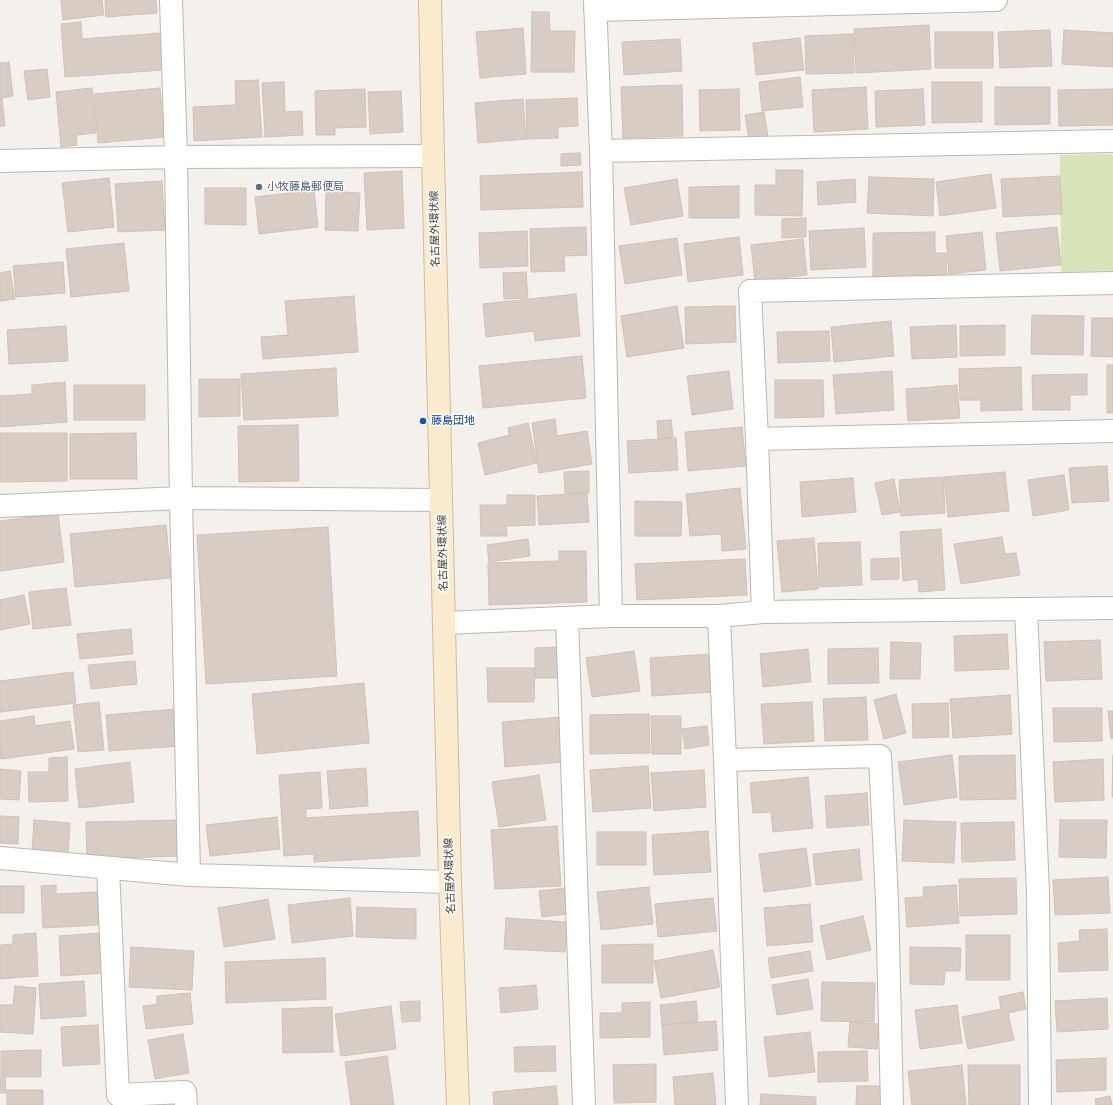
<!DOCTYPE html>
<meta charset="utf-8">
<style>
body{margin:0}
canvas{display:block;background:#f4f0eb}
</style>
<canvas width="1113" height="1105"></canvas>
<script>
const c = document.querySelector('canvas').getContext('2d');
c.lineJoin = 'round';
function fill(path, color) { c.fillStyle = color; c.fill(path, 'evenodd'); }
const shape = rows => new Path2D(rows.map(r => 'M' + r).join(''));
function trace(path, color, width, dash) { c.strokeStyle = color; c.lineWidth = width; c.lineCap = dash ? 'butt' : 'round'; c.setLineDash(dash || []); c.stroke(path); }
function drawText(font, color, halo, rows, align = 'center') {
  c.font = font + ' Mulish,"Noto Sans JP",sans-serif'; c.lineWidth = 3; c.setLineDash([]); c.textBaseline = 'middle'; c.strokeStyle = halo; c.fillStyle = color; for (const [text, x, y, turn = 0] of rows) {
    c.save(); c.translate(x, y); c.rotate((+turn || 0) * Math.PI / 180); c.textAlign = isNaN(turn) ? turn : align; if (halo) c.strokeText(text, 0, 0); c.fillText(text, 0, 0); c.restore();
  }
}
fill(shape([
 [1110,154,1113,156,1113,271,1061,272,1060,155]
]), '#d6e4b7');
const building = shape([
 [61,0,102,0,104,15,63,20,61,0],
 [105,0,156,0,157,13,106,17,105,0],
 [532,12,549,12,550,31,575,31,574,72,531,72,532,12],
 [81,22,82,39,161,33,163,70,65,77,61,24,81,22],
 [929,25,931,69,856,73,854,29,929,25],
 [523,28,526,74,480,78,476,32,523,28],
 [1050,30,1052,66,1000,68,998,32,1050,30],
 [1064,30,1113,33,1113,67,1062,64,1064,30],
 [935,32,993,32,993,68,935,68,935,32],
 [853,34,854,73,806,74,805,36,853,34],
 [800,38,804,70,756,75,753,43,800,38],
 [680,39,682,71,624,75,622,42,680,39],
 [9,62,13,96,2,98,5,126,0,126,0,63,9,62],
 [47,69,50,97,28,100,24,71,47,69],
 [800,77,803,107,762,111,759,82,800,77],
 [258,80,262,137,194,141,193,107,236,105,235,81,258,80],
 [284,82,285,112,302,111,303,135,265,137,262,83,284,82],
 [932,82,982,82,982,122,932,123,932,82],
 [682,85,683,136,623,138,621,87,682,85],
 [866,87,868,129,814,132,812,90,866,87],
 [995,87,1050,87,1050,124,995,125,995,87],
 [92,88,96,133,76,135,77,145,61,147,56,92,92,88],
 [160,88,164,137,98,143,94,94,160,88],
 [365,89,366,127,335,128,335,135,316,135,315,91,365,89],
 [739,89,740,130,700,131,699,90,739,89],
 [923,89,925,125,876,127,875,91,923,89],
 [1113,89,1113,125,1059,126,1058,90,1113,89],
 [401,91,403,132,370,134,368,92,401,91],
 [577,98,578,126,558,127,558,138,527,139,526,100,577,98],
 [523,99,526,139,478,143,475,103,523,99],
 [764,112,768,137,749,140,745,115,764,112],
 [580,153,581,165,561,166,561,154,580,153],
 [776,170,803,170,802,216,755,215,755,185,776,185,776,170],
 [402,171,404,228,367,230,364,173,402,171],
 [582,172,583,207,481,210,480,176,582,172],
 [991,174,996,208,940,216,936,182,991,174],
 [1060,176,1062,214,1003,217,1001,179,1060,176],
 [869,177,934,179,933,216,867,213,869,177],
 [109,178,114,227,68,232,62,183,109,178],
 [677,179,683,216,631,225,624,188,677,179],
 [855,179,856,202,818,205,817,182,855,179],
 [162,181,165,230,118,232,115,184,162,181],
 [739,186,739,218,689,218,689,187,739,186],
 [205,188,246,188,246,225,205,224,205,188],
 [314,190,318,227,259,234,255,197,314,190],
 [326,191,360,193,358,231,325,230,326,191],
 [806,218,806,237,782,238,782,219,806,218],
 [586,227,587,255,564,256,565,271,531,272,530,229,586,227],
 [1057,227,1061,265,1000,271,996,233,1057,227],
 [864,228,866,267,811,270,809,231,864,228],
 [527,231,528,266,480,268,479,233,527,231],
 [935,232,935,253,946,253,947,276,873,278,873,233,935,232],
 [982,232,986,270,949,274,946,236,982,232],
 [739,237,743,275,688,282,684,244,739,237],
 [677,238,682,275,625,284,619,246,677,238],
 [803,239,807,275,755,281,751,245,803,239],
 [124,243,129,291,71,297,66,249,124,243],
 [63,262,65,293,16,297,13,266,63,262],
 [10,271,15,299,0,301,0,273,10,271],
 [526,272,528,298,504,299,503,273,526,272],
 [576,294,580,336,535,341,534,331,486,337,483,304,576,294],
 [354,296,358,352,263,359,261,337,288,335,285,301,354,296],
 [677,306,684,348,627,357,621,316,677,306],
 [735,306,736,342,686,344,685,307,735,306],
 [1032,315,1084,316,1083,355,1031,354,1032,315],
 [1092,318,1113,318,1113,357,1091,356,1092,318],
 [891,321,894,356,834,362,831,327,891,321],
 [956,325,957,357,912,359,910,327,956,325],
 [1005,325,1005,355,960,356,960,326,1005,325],
 [66,326,68,361,9,364,7,330,66,326],
 [829,331,830,361,778,363,777,332,829,331],
 [582,356,586,398,483,408,479,366,582,356],
 [1107,365,1113,365,1113,413,1107,413,1107,365],
 [1021,367,1022,410,981,411,981,400,960,400,959,369,1021,367],
 [336,368,338,416,244,420,241,374,336,368],
 [729,371,733,409,692,415,687,376,729,371],
 [892,371,894,410,836,414,833,375,892,371],
 [1087,374,1087,395,1070,395,1070,410,1033,410,1032,375,1087,374],
 [199,379,240,379,240,416,199,417,199,379],
 [775,380,823,380,824,417,775,418,775,380],
 [65,382,67,422,0,427,0,396,32,394,32,385,65,382],
 [74,385,145,385,145,420,74,420,74,385],
 [957,385,960,418,908,421,906,389,957,385],
 [555,419,557,436,587,431,592,464,539,473,532,423,555,419],
 [671,420,673,437,658,439,657,421,671,420],
 [528,423,537,463,485,475,478,443,509,435,508,428,528,423],
 [298,425,299,481,239,482,238,426,298,425],
 [742,427,746,466,688,471,685,432,742,427],
 [0,433,67,433,67,481,0,482,0,433],
 [136,433,137,479,70,479,70,434,136,433],
 [676,438,678,470,629,473,627,441,676,438],
 [1107,466,1109,501,1072,503,1069,468,1107,466],
 [589,471,589,493,565,493,564,472,589,471],
 [1005,472,1009,511,948,517,944,477,1005,472],
 [1064,475,1069,510,1033,516,1028,480,1064,475],
 [943,477,945,513,901,516,899,480,943,477],
 [853,478,856,512,802,517,800,482,853,478],
 [894,479,900,512,882,515,875,483,894,479],
 [740,488,746,549,722,551,721,534,690,536,686,494,740,488],
 [587,493,589,522,539,525,537,496,587,493],
 [507,495,535,495,535,525,506,526,507,536,481,536,480,505,507,505,507,495],
 [635,501,682,502,681,536,635,536,635,501],
 [58,513,64,562,0,571,0,521,58,513],
 [166,525,171,578,75,587,70,534,166,525],
 [328,527,337,676,206,684,197,535,328,527],
 [941,529,945,590,919,592,918,579,903,581,900,532,941,529],
 [1002,537,1005,554,1016,553,1020,575,961,584,954,544,1002,537],
 [814,538,818,589,782,592,777,541,814,538],
 [528,539,530,556,489,562,487,545,528,539],
 [860,542,862,585,819,587,818,543,860,542],
 [559,551,586,551,587,602,489,605,488,563,559,561,559,551],
 [899,558,899,579,871,580,871,559,899,558],
 [745,559,747,595,637,600,635,564,745,559],
 [66,588,71,625,33,629,29,592,66,588],
 [24,595,30,624,0,630,0,600,24,595],
 [131,629,133,654,80,659,77,634,131,629],
 [1007,634,1009,669,955,671,954,636,1007,634],
 [1100,640,1102,679,1046,681,1044,642,1100,640],
 [891,642,921,643,920,679,890,679,891,642],
 [560,647,560,678,535,678,535,648,560,647],
 [878,648,879,683,828,684,828,649,878,648],
 [808,649,811,682,763,687,760,654,808,649],
 [634,651,640,691,592,697,586,658,634,651],
 [711,654,713,692,652,696,650,658,711,654],
 [135,661,137,684,91,689,88,665,135,661],
 [487,668,535,668,534,702,488,702,487,668],
 [73,672,76,703,0,712,0,681,73,672],
 [364,683,369,743,257,754,252,694,364,683],
 [896,694,906,733,884,739,874,700,896,694],
 [1010,695,1012,734,953,738,950,699,1010,695],
 [866,697,868,740,825,741,823,699,866,697],
 [99,702,104,750,78,752,73,705,99,702],
 [812,702,814,741,764,744,761,704,812,702],
 [948,703,949,737,913,738,912,704,948,703],
 [1053,708,1102,708,1102,741,1054,742,1053,708],
 [176,709,179,746,109,751,106,715,176,709],
 [1108,711,1113,711,1113,738,1111,739,1108,711],
 [649,714,650,753,590,754,590,715,649,714],
 [34,716,35,726,70,721,74,749,1,759,0,748,0,721,34,716],
 [651,716,681,716,681,754,652,754,651,716],
 [560,717,563,762,505,767,502,722,560,717],
 [707,726,709,745,685,749,682,729,707,726],
 [952,755,957,797,904,805,898,762,952,755],
 [1015,755,1016,799,960,800,959,756,1015,755],
 [1113,755,1113,797,1112,797,1113,755],
 [67,757,68,801,29,802,28,772,49,772,49,758,67,757],
 [1103,759,1104,800,1055,802,1053,762,1103,759],
 [130,762,134,802,79,808,75,769,130,762],
 [648,766,651,808,593,812,590,770,648,766],
 [366,768,368,806,330,809,327,771,366,768],
 [0,769,21,771,19,800,0,799,0,769],
 [704,770,706,807,654,811,651,773,704,770],
 [320,772,322,808,306,809,306,818,418,811,420,856,314,862,314,854,284,856,279,775,320,772],
 [539,775,546,820,499,827,492,782,539,775],
 [808,777,813,828,773,832,771,812,753,813,750,783,808,777],
 [867,793,869,825,827,828,825,796,867,793],
 [0,816,19,817,18,844,0,843,0,816],
 [277,817,280,849,210,856,206,825,277,817],
 [34,820,70,823,68,855,32,852,34,820],
 [182,820,183,856,87,859,86,822,182,820],
 [904,820,956,822,954,863,902,861,904,820],
 [1060,820,1107,820,1106,858,1059,857,1060,820],
 [1014,822,1015,860,962,862,961,823,1014,822],
 [557,826,561,886,495,889,491,830,557,826],
 [708,831,711,872,654,875,652,835,708,831],
 [597,832,646,832,646,865,597,865,597,832],
 [806,848,811,886,764,892,759,854,806,848],
 [859,849,862,880,816,885,813,854,859,849],
 [1108,877,1110,913,1055,915,1053,880,1108,877],
 [1016,878,1017,914,960,916,959,879,1016,878],
 [56,885,56,894,97,892,98,925,43,928,41,886,56,885],
 [956,885,959,923,907,927,905,898,924,897,923,887,956,885],
 [0,886,24,886,24,913,0,913,0,886],
 [649,887,653,924,601,930,597,892,649,887],
 [565,888,568,914,542,917,539,891,565,888],
 [350,898,353,936,292,943,288,905,350,898],
 [713,898,717,931,658,937,655,904,713,898],
 [268,899,275,939,224,947,218,908,268,899],
 [810,904,813,942,767,946,764,908,810,904],
 [357,907,416,909,416,939,356,937,357,907],
 [863,916,871,950,827,960,820,926,863,916],
 [506,918,567,922,565,952,504,949,506,918],
 [1107,929,1108,970,1059,972,1058,943,1080,941,1079,930,1107,929],
 [36,933,38,976,0,979,0,945,13,944,13,935,36,933],
 [101,933,104,973,61,976,59,936,101,933],
 [966,935,1010,935,1010,980,966,980,966,935],
 [653,944,653,983,602,983,602,945,653,944],
 [131,947,194,951,192,990,129,987,131,947],
 [910,947,961,948,960,971,945,971,944,985,910,984,910,947],
 [713,950,720,987,661,998,654,961,713,950],
 [810,951,813,971,771,978,768,958,810,951],
 [325,958,326,999,226,1003,225,962,325,958],
 [808,979,813,1009,777,1015,772,985,808,979],
 [84,981,86,1016,41,1019,39,984,84,981],
 [822,982,875,983,874,1022,821,1021,822,982],
 [536,985,538,1009,501,1013,499,988,536,985],
 [15,986,36,988,33,1034,0,1032,0,1005,13,1005,15,986],
 [1023,992,1026,1009,1008,1013,1014,1040,968,1049,962,1017,1001,1009,999,997,1023,992],
 [190,993,193,1024,146,1029,143,1006,157,1004,157,996,190,993],
 [1107,998,1108,1029,1057,1032,1055,1001,1107,998],
 [420,1001,420,1021,402,1022,400,1002,420,1001],
 [696,1001,698,1021,662,1025,660,1005,696,1001],
 [650,1002,650,1037,600,1038,600,1013,622,1013,622,1003,650,1002],
 [957,1005,962,1043,920,1049,915,1010,957,1005],
 [391,1006,396,1049,341,1056,335,1014,391,1006],
 [332,1007,333,1052,283,1053,282,1009,332,1007],
 [716,1021,718,1050,664,1055,662,1025,716,1021],
 [850,1022,879,1024,877,1049,848,1047,850,1022],
 [98,1025,100,1064,63,1066,61,1027,98,1025],
 [810,1032,815,1072,769,1077,764,1037,810,1032],
 [183,1034,189,1073,155,1079,148,1040,183,1034],
 [555,1046,556,1071,515,1072,514,1047,555,1046],
 [41,1050,41,1077,1,1077,1,1051,41,1050],
 [867,1051,868,1081,818,1082,818,1052,867,1051],
 [387,1056,394,1105,351,1105,345,1062,387,1056],
 [1106,1058,1106,1090,1057,1092,1056,1060,1106,1058],
 [656,1064,656,1102,614,1103,613,1065,656,1064],
 [962,1065,966,1105,912,1105,908,1071,962,1065],
 [968,1065,1020,1065,1020,1105,969,1105,968,1065],
 [713,1073,716,1105,675,1105,673,1077,713,1073],
 [0,1078,5,1078,6,1093,0,1093,0,1078],
 [556,1086,558,1105,494,1105,493,1092,556,1086],
 [857,1086,882,1086,881,1105,856,1105,857,1086],
 [7,1090,43,1090,43,1105,7,1105,7,1090],
 [761,1094,816,1097,816,1105,760,1105,761,1094],
 [1110,1096,1112,1105,1096,1105,1095,1099,1110,1096]
]);
fill(building, '#d8cdc4');
trace(building, '#cfc1b5', 1);
const street = shape([
 [171,0,176,157,181,498,189,875],
 [595,0,601,151,611,616],
 [595,10,996,0],
 [601,151,1113,141],
 [0,161,176,157,433,156],
 [757,439,1113,431],
 [0,506,181,498,441,500],
 [1026,609,1038,893,1040,1105],
 [763,612,757,439,750,291,1113,283],
 [719,616,725,760,737,1105],
 [567,618,584,1105],
 [444,623,611,616,719,616,763,612,1113,608],
 [725,760,880,756,887,900,892,1105],
 [0,858,189,875,450,882],
 [108,868,118,1095,185,1092,186,1105]
]);
const secondary = shape([
 [430,0,433,156,450,882,458,1105]
]);
trace(street, '#bfb6ae', 24);
trace(secondary, '#d0bc9e', 24);
trace(street, '#fff', 22);
trace(secondary, '#faeace', 22);
for (const [x, y, r, color] of [
 [259,187,4,"#5c6f8a"],
 [423,421,4,"#1a4fb4"]
]) { const dot = new Path2D(); dot.arc(x, y, r, 0, 2 * Math.PI); c.fillStyle = color; c.fill(dot); trace(dot, '#fff', 1.5); }
drawText('11px', '#4e5e75', '#fff', [
 ["小牧藤島郵便局",267,187]
], 'left');
drawText('11px', '#484039', '#fff', [
 ["名古屋外環状線",435,229,-91],
 ["名古屋外環状線",443,553,-91],
 ["名古屋外環状線",450,876,-92]
]);
drawText('11px', '#164399', '#fff', [
 ["藤島団地",431,421]
], 'left');
</script>
